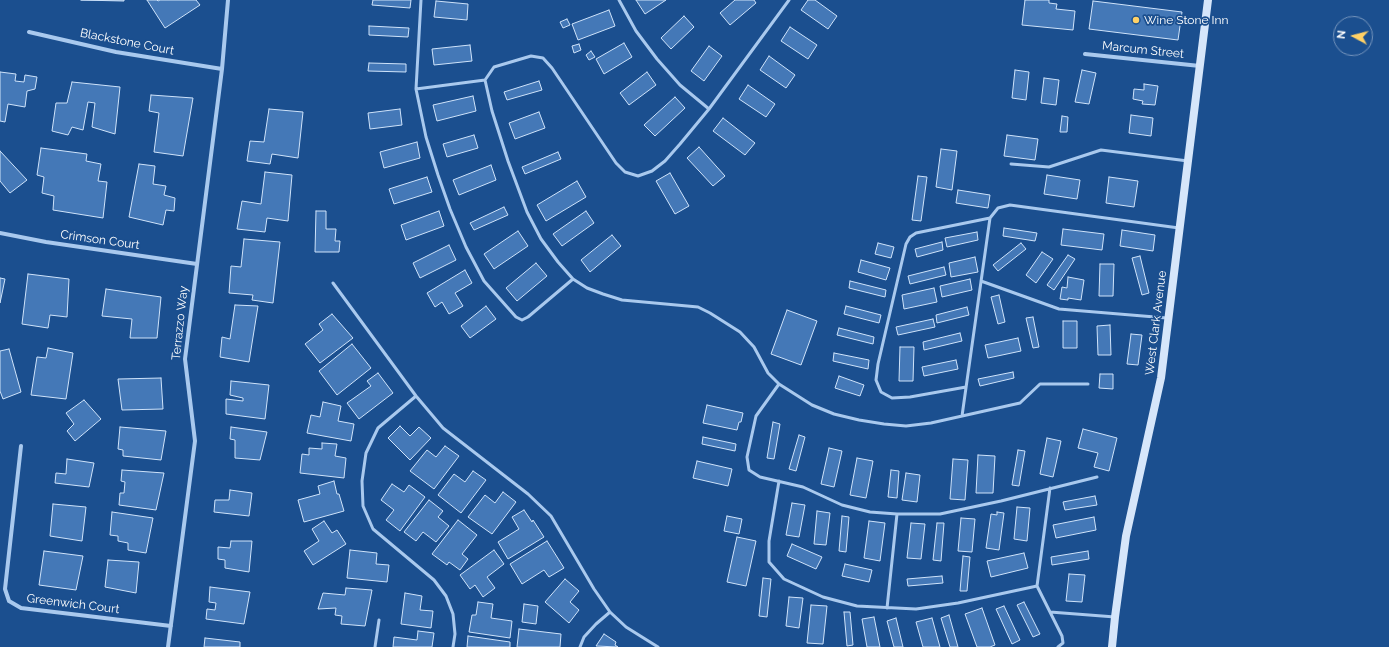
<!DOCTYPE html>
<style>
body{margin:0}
#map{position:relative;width:1389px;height:647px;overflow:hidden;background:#1b4f8f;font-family:Raleway,sans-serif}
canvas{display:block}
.north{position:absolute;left:1333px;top:16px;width:40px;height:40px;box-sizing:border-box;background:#1b4f8f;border:1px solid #7695bc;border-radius:50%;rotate:277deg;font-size:11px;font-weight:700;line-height:16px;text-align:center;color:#fff}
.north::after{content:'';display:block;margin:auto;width:14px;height:18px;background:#ffd166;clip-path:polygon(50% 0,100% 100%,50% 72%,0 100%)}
</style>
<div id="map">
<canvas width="1389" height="647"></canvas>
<div class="north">N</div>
</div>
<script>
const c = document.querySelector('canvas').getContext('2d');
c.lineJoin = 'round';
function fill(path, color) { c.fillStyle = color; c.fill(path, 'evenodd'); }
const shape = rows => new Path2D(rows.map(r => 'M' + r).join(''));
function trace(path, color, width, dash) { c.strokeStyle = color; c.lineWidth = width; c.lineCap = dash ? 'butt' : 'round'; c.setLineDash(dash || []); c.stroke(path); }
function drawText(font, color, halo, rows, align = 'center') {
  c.font = font + ' Raleway,sans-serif'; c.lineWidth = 3.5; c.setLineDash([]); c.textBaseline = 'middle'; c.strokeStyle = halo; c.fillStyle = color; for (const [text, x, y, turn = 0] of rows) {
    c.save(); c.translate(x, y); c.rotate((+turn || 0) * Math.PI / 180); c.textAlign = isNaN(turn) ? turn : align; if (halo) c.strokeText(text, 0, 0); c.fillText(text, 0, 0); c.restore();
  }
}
const building = shape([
 [81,0,124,0,124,1,81,0],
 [147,0,157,0,158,1,160,0,196,0,200,5,165,28,147,0],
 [373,0,411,0,410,8,372,5,373,0],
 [636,0,666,0,645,14,636,0],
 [735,0,754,0,756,3,730,25,720,13,735,0],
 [808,0,815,0,837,16,828,29,801,10,808,0],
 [1025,0,1049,0,1049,3,1057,4,1056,9,1075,11,1073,30,1022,25,1025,0],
 [436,1,468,4,467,20,434,17,436,1],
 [1093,1,1182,12,1178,40,1089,29,1093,1],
 [609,10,615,26,578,40,572,24,609,10],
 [684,16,694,27,671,49,661,38,684,16],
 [567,19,570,25,563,28,560,22,567,19],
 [369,26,409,28,408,37,369,35,369,26],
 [790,27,817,45,808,59,781,41,790,27],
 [624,43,632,57,604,74,596,59,624,43],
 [579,44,581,50,574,53,572,46,579,44],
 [470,45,472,61,434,65,432,49,470,45],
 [709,46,722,56,704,81,691,71,709,46],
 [591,51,595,57,589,60,586,55,591,51],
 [769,56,795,75,786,88,760,70,769,56],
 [369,63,406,64,406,72,368,71,369,63],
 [1015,70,1029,72,1026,100,1012,98,1015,70],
 [1082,70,1096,73,1089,104,1075,102,1082,70],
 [0,72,16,74,15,81,24,82,25,75,37,77,35,89,27,91,25,107,8,104,5,122,0,121,0,72],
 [647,72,656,85,629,105,620,93,647,72],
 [1044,78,1059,80,1056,105,1041,103,1044,78],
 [539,81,542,90,507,100,504,92,539,81],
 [72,82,120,87,115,134,92,127,95,103,88,102,83,130,72,127,68,135,52,131,56,103,67,103,72,82],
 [1144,84,1158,86,1155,105,1142,104,1143,101,1133,99,1134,89,1144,90,1144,84],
 [748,85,775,104,766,117,739,99,748,85],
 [151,95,193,98,183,156,154,152,159,113,149,111,151,95],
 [473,96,476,111,437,121,433,105,473,96],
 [675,97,685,108,655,136,644,125,675,97],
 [269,109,303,112,298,158,272,154,270,164,247,161,250,141,264,142,269,109],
 [400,109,402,125,370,129,368,113,400,109],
 [539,112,545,128,515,139,509,123,539,112],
 [1131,115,1153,118,1151,136,1129,133,1131,115],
 [1062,116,1068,117,1067,132,1060,132,1062,116],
 [723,118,755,143,745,155,713,131,723,118],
 [474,135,478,148,447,157,443,144,474,135],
 [1007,135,1038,139,1035,160,1004,156,1007,135],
 [417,142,420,158,384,168,380,152,417,142],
 [699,147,725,176,713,186,687,158,699,147],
 [41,148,87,154,86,161,101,164,98,181,107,182,103,218,53,210,54,196,42,193,44,177,37,175,41,148],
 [941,149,957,151,952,190,936,187,941,149],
 [0,151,27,180,10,193,0,181,0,151],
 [558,152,561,159,525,174,522,167,558,152],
 [139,164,155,166,153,184,166,186,164,195,175,198,174,211,166,210,163,225,129,217,139,164],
 [491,165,496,180,459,195,453,180,491,165],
 [265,172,292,175,288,221,267,218,265,232,237,229,242,201,261,204,265,172],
 [670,173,689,206,675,214,656,181,670,173],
 [1047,175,1080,180,1077,199,1044,194,1047,175],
 [918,176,927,177,921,221,912,220,918,176],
 [427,177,432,192,394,204,389,189,427,177],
 [1109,177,1138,181,1134,207,1106,203,1109,177],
 [577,181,586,197,546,221,537,205,577,181],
 [958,190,990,195,988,208,956,203,958,190],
 [504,207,508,215,474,230,470,223,504,207],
 [316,211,326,211,326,229,336,229,335,241,340,241,339,252,315,252,316,211],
 [439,211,444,226,406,240,401,225,439,211],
 [586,211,594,223,562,246,553,234,586,211],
 [1004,228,1037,233,1035,241,1003,236,1004,228],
 [1063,229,1104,234,1102,250,1061,245,1063,229],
 [1122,230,1155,235,1153,251,1120,246,1122,230],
 [518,231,528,246,494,269,484,254,518,231],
 [977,232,978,240,947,247,945,238,977,232],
 [612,235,621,246,590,272,581,260,612,235],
 [244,239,280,242,273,303,252,300,253,295,229,293,231,266,241,267,244,239],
 [942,242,943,250,917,257,915,249,942,242],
 [878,243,894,247,891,258,875,254,878,243],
 [1021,243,1026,249,998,271,993,265,1021,243],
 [449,245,456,260,420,278,413,263,449,245],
 [1042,252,1053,259,1036,283,1026,275,1042,252],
 [1068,255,1075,259,1054,290,1047,285,1068,255],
 [1140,256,1149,293,1142,295,1132,258,1140,256],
 [975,257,978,272,951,277,949,263,975,257],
 [861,260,890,268,886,280,858,272,861,260],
 [536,263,547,276,517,301,506,288,536,263],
 [1100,264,1114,264,1113,296,1099,296,1100,264],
 [944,267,946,275,910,284,908,276,944,267],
 [465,270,472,283,455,293,463,306,449,314,442,302,435,307,427,293,465,270],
 [28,274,69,279,67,317,50,315,48,328,22,324,28,274],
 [1068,277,1084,280,1081,300,1068,298,1068,300,1060,299,1062,287,1067,288,1068,277],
 [0,278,5,279,0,303,0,278],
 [970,279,972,290,942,297,940,286,970,279],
 [850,281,886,290,885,297,849,288,850,281],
 [934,288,937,302,904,309,902,295,934,288],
 [106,289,161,297,157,338,130,338,132,319,102,316,106,289],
 [999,295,1005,322,998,324,991,297,999,295],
 [235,305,258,306,249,362,220,357,222,337,230,339,235,305],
 [486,306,496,319,470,338,461,326,486,306],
 [846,306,881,315,879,323,844,314,846,306],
 [967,307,969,315,937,323,936,315,967,307],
 [787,310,817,321,801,365,771,354,787,310],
 [332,314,353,338,320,363,305,344,323,330,319,324,332,314],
 [1033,317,1039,347,1033,348,1026,318,1033,317],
 [933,319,935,327,898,335,896,327,933,319],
 [1063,321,1077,321,1077,348,1063,348,1063,321],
 [1110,325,1111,355,1098,355,1097,326,1110,325],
 [839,328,874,337,873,344,837,335,839,328],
 [960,333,962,341,924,350,923,342,960,333],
 [1131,334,1142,335,1138,365,1127,364,1131,334],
 [1018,338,1021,351,988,358,985,345,1018,338],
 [352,344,371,368,337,395,319,371,352,344],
 [900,347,914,347,913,381,899,381,900,347],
 [48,348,73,353,66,399,31,395,37,357,46,358,48,348],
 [9,349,21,392,3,399,0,391,0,351,9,349],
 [834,353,869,360,868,369,833,361,834,353],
 [956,360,958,369,924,376,922,367,956,360],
 [1013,372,1014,378,980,386,978,379,1013,372],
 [378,373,393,393,359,419,347,403,371,386,367,381,378,373],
 [1100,374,1113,374,1113,389,1099,388,1100,374],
 [839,376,864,385,860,396,835,388,839,376],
 [161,378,163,409,122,410,118,379,161,378],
 [231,381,269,385,265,419,226,414,226,399,243,401,243,398,230,395,231,381],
 [84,400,101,419,75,441,67,431,74,424,66,413,84,400],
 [323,402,341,406,338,421,354,424,351,441,307,433,311,415,320,417,323,402],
 [707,405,743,413,741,422,739,422,737,430,703,423,707,405],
 [773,422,780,424,774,459,767,458,773,422],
 [400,426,410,436,419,427,431,438,410,460,388,438,400,426],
 [120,427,166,431,161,460,123,456,123,450,118,449,120,427],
 [231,427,267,432,260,460,235,458,235,440,230,439,231,427],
 [1083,429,1117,438,1109,471,1094,467,1098,453,1078,448,1083,429],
 [799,435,805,437,796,471,789,469,799,435],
 [703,437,736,444,735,451,702,444,703,437],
 [1047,438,1061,441,1053,477,1040,474,1047,438],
 [322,443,337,444,335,456,346,458,344,478,300,473,302,454,309,455,309,448,322,449,322,443],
 [445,446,459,456,434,489,410,471,427,450,436,457,445,446],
 [829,448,842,451,834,487,821,484,829,448],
 [1018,450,1025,451,1019,486,1012,485,1018,450],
 [978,455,995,456,993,493,976,493,978,455],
 [857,458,873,461,866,498,850,495,857,458],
 [67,459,94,463,89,487,55,483,56,473,66,474,67,459],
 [953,459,968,460,965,500,950,499,953,459],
 [697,461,732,469,728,486,693,478,697,461],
 [122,470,164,473,156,510,119,505,120,493,124,493,125,482,121,481,122,470],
 [891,470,899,471,897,498,888,497,891,470],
 [473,471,486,480,461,513,438,495,454,474,465,482,473,471],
 [906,473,920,475,917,502,902,500,906,473],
 [334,481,337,494,339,494,344,511,304,522,298,500,320,494,318,486,334,481],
 [392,484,404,492,409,485,425,497,400,531,386,520,394,510,381,500,392,484],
 [230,490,252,493,249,516,214,512,215,500,229,500,230,490],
 [503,492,516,502,492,534,468,517,485,495,495,503,503,492],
 [1095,496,1097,505,1065,510,1063,502,1095,496],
 [429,500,443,511,438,517,449,526,436,542,423,532,416,541,404,532,429,500],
 [792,503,805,505,799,537,786,535,792,503],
 [53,504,86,507,82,541,50,536,53,504],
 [1017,507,1030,508,1027,541,1014,539,1017,507],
 [524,510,532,522,533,520,544,537,508,559,498,542,519,529,512,517,524,510],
 [817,511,830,513,826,545,814,544,817,511],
 [112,512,153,518,146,553,128,550,128,543,118,541,118,536,110,535,112,512],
 [997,512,1004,513,999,550,986,548,991,514,997,515,997,512],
 [727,516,742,519,739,534,724,531,727,516],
 [842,516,849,517,846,552,839,551,842,516],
 [1094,517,1096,530,1056,538,1053,525,1094,517],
 [961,518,975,519,972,552,958,551,961,518],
 [458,520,477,535,462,554,468,559,460,570,449,562,447,565,432,554,458,520],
 [324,521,332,533,337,530,346,544,313,565,304,551,319,541,312,529,324,521],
 [869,521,885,523,880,561,864,558,869,521],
 [911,523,925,524,921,559,907,558,911,523],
 [937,523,944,523,941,561,933,560,937,523],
 [737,537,756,541,746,586,727,582,737,537],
 [231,541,252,541,249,572,225,568,225,560,218,559,218,547,230,548,231,541],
 [547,541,564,568,549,577,544,570,522,584,510,564,547,541],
 [792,544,822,557,816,569,787,556,792,544],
 [350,550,377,553,376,564,389,565,387,582,347,578,350,550],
 [494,550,504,564,487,577,495,588,483,597,475,585,470,589,460,575,494,550],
 [44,551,83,556,76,590,39,585,44,551],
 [1088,551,1089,559,1052,565,1051,557,1088,551],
 [1024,553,1028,568,991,577,987,561,1024,553],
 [963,556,970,557,967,591,960,591,963,556],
 [108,560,139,562,136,593,105,587,108,560],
 [845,564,872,570,869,582,842,576,845,564],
 [1069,574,1085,575,1082,602,1066,601,1069,574],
 [942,576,943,583,908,586,907,579,942,576],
 [763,578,771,579,767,617,759,616,763,578],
 [565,579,579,591,570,602,579,610,569,623,545,602,565,579],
 [210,587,250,592,244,624,206,619,207,609,215,610,216,603,209,602,210,587],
 [346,588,372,590,365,626,341,624,342,616,335,615,336,608,318,609,323,593,345,595,346,588],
 [405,593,422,596,420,610,433,611,431,628,401,624,405,593],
 [789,597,803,598,799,628,786,626,789,597],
 [478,602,493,604,491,618,512,621,510,638,469,632,472,615,476,615,478,602],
 [1024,602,1040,634,1033,637,1017,605,1024,602],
 [524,604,538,606,536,624,522,622,524,604],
 [811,605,827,606,823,644,807,643,811,605],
 [1004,606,1020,640,1012,644,996,609,1004,606],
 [982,608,995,645,990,647,977,647,965,614,982,608],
 [844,612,850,612,853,645,847,646,844,612],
 [949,615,958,647,950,647,941,618,949,615],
 [874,617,880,647,867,647,862,619,874,617],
 [896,618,903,647,894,647,887,621,896,618],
 [932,618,940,647,923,647,916,622,932,618],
 [519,629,561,634,560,647,517,647,519,629],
 [418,631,434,633,432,647,393,647,394,637,417,640,418,631],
 [604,634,616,642,615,645,618,647,596,646,604,634],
 [468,636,510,642,510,647,467,647,468,636],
 [205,638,240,642,240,647,204,647,205,638]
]);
fill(building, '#4478b7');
trace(building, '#cfe3fa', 1);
trace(shape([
 [421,0,416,89,426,137,438,175,450,209,466,247,484,281,516,317,522,320,528,317,573,279],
 [619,0,636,31,657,59,680,85,709,109],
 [789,0,709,109,680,144,665,161,652,171,638,176,625,172,616,163,552,68,543,58,531,56,494,67,485,80,492,111,508,161,527,212,541,239,558,262,573,279,587,288,603,294,622,300,698,307,710,313,740,332,754,347,768,373,779,384,812,405,834,414,859,420,884,424,906,426,931,423,1020,403,1040,384,1088,384],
 [416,89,485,80],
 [1011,164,1049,167,1101,150,1188,161],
 [981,281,1059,309,1167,318],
 [333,283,416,396,443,428,528,494,551,516,594,589,610,612,626,627,658,647],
 [779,384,756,416,747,457,749,470,760,477,803,487,842,505,870,512,897,514,940,514,1001,501,1097,477],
 [966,387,910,397,892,398,881,392,876,380,878,364,906,244,910,237,916,233,990,218],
 [416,396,378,428,366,453,362,481,363,506,373,529,434,580,446,596,453,614,455,634,453,647],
 [962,416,990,218,998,208,1010,205,1179,228],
 [779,481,769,541,769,562,784,579,823,597,857,606,916,609,958,603,1037,586],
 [1050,488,1037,586,1050,612],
 [887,608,897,514],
 [375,647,379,620],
 [580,647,584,637,596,624,610,612],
 [1058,647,1063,643,1062,636,1050,612,1115,617]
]), '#a9c9ee', 3);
trace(shape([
 [29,32,116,52,222,69],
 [1085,54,1200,66],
 [0,233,46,242,197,264],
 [21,446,5,589,9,601,21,608,171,626],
 [168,647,195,441,185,359,222,69,228,0]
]), '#a9c9ee', 4);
trace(shape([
 [1112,647,1115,617,1126,536,1161,378,1208,0]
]), '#d6e6fa', 8);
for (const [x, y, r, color] of [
 [1136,20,4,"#ffd166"]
]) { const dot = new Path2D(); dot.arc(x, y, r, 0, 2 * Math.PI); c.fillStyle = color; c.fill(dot); trace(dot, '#1b4f8f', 1.5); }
drawText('12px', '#fff', '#1b4f8f', [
 ["Wine Stone Inn",1144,20]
], 'left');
drawText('12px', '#fff', '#1b4f8f', [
 ["Blackstone Court",127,42,11],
 ["Marcum Street",1143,50,6],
 ["Crimson Court",100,240,8],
 ["Terrazzo Way",180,323,-84],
 ["West Clark Avenue",1156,323,-83],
 ["Greenwich Court",73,604,7]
]);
</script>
